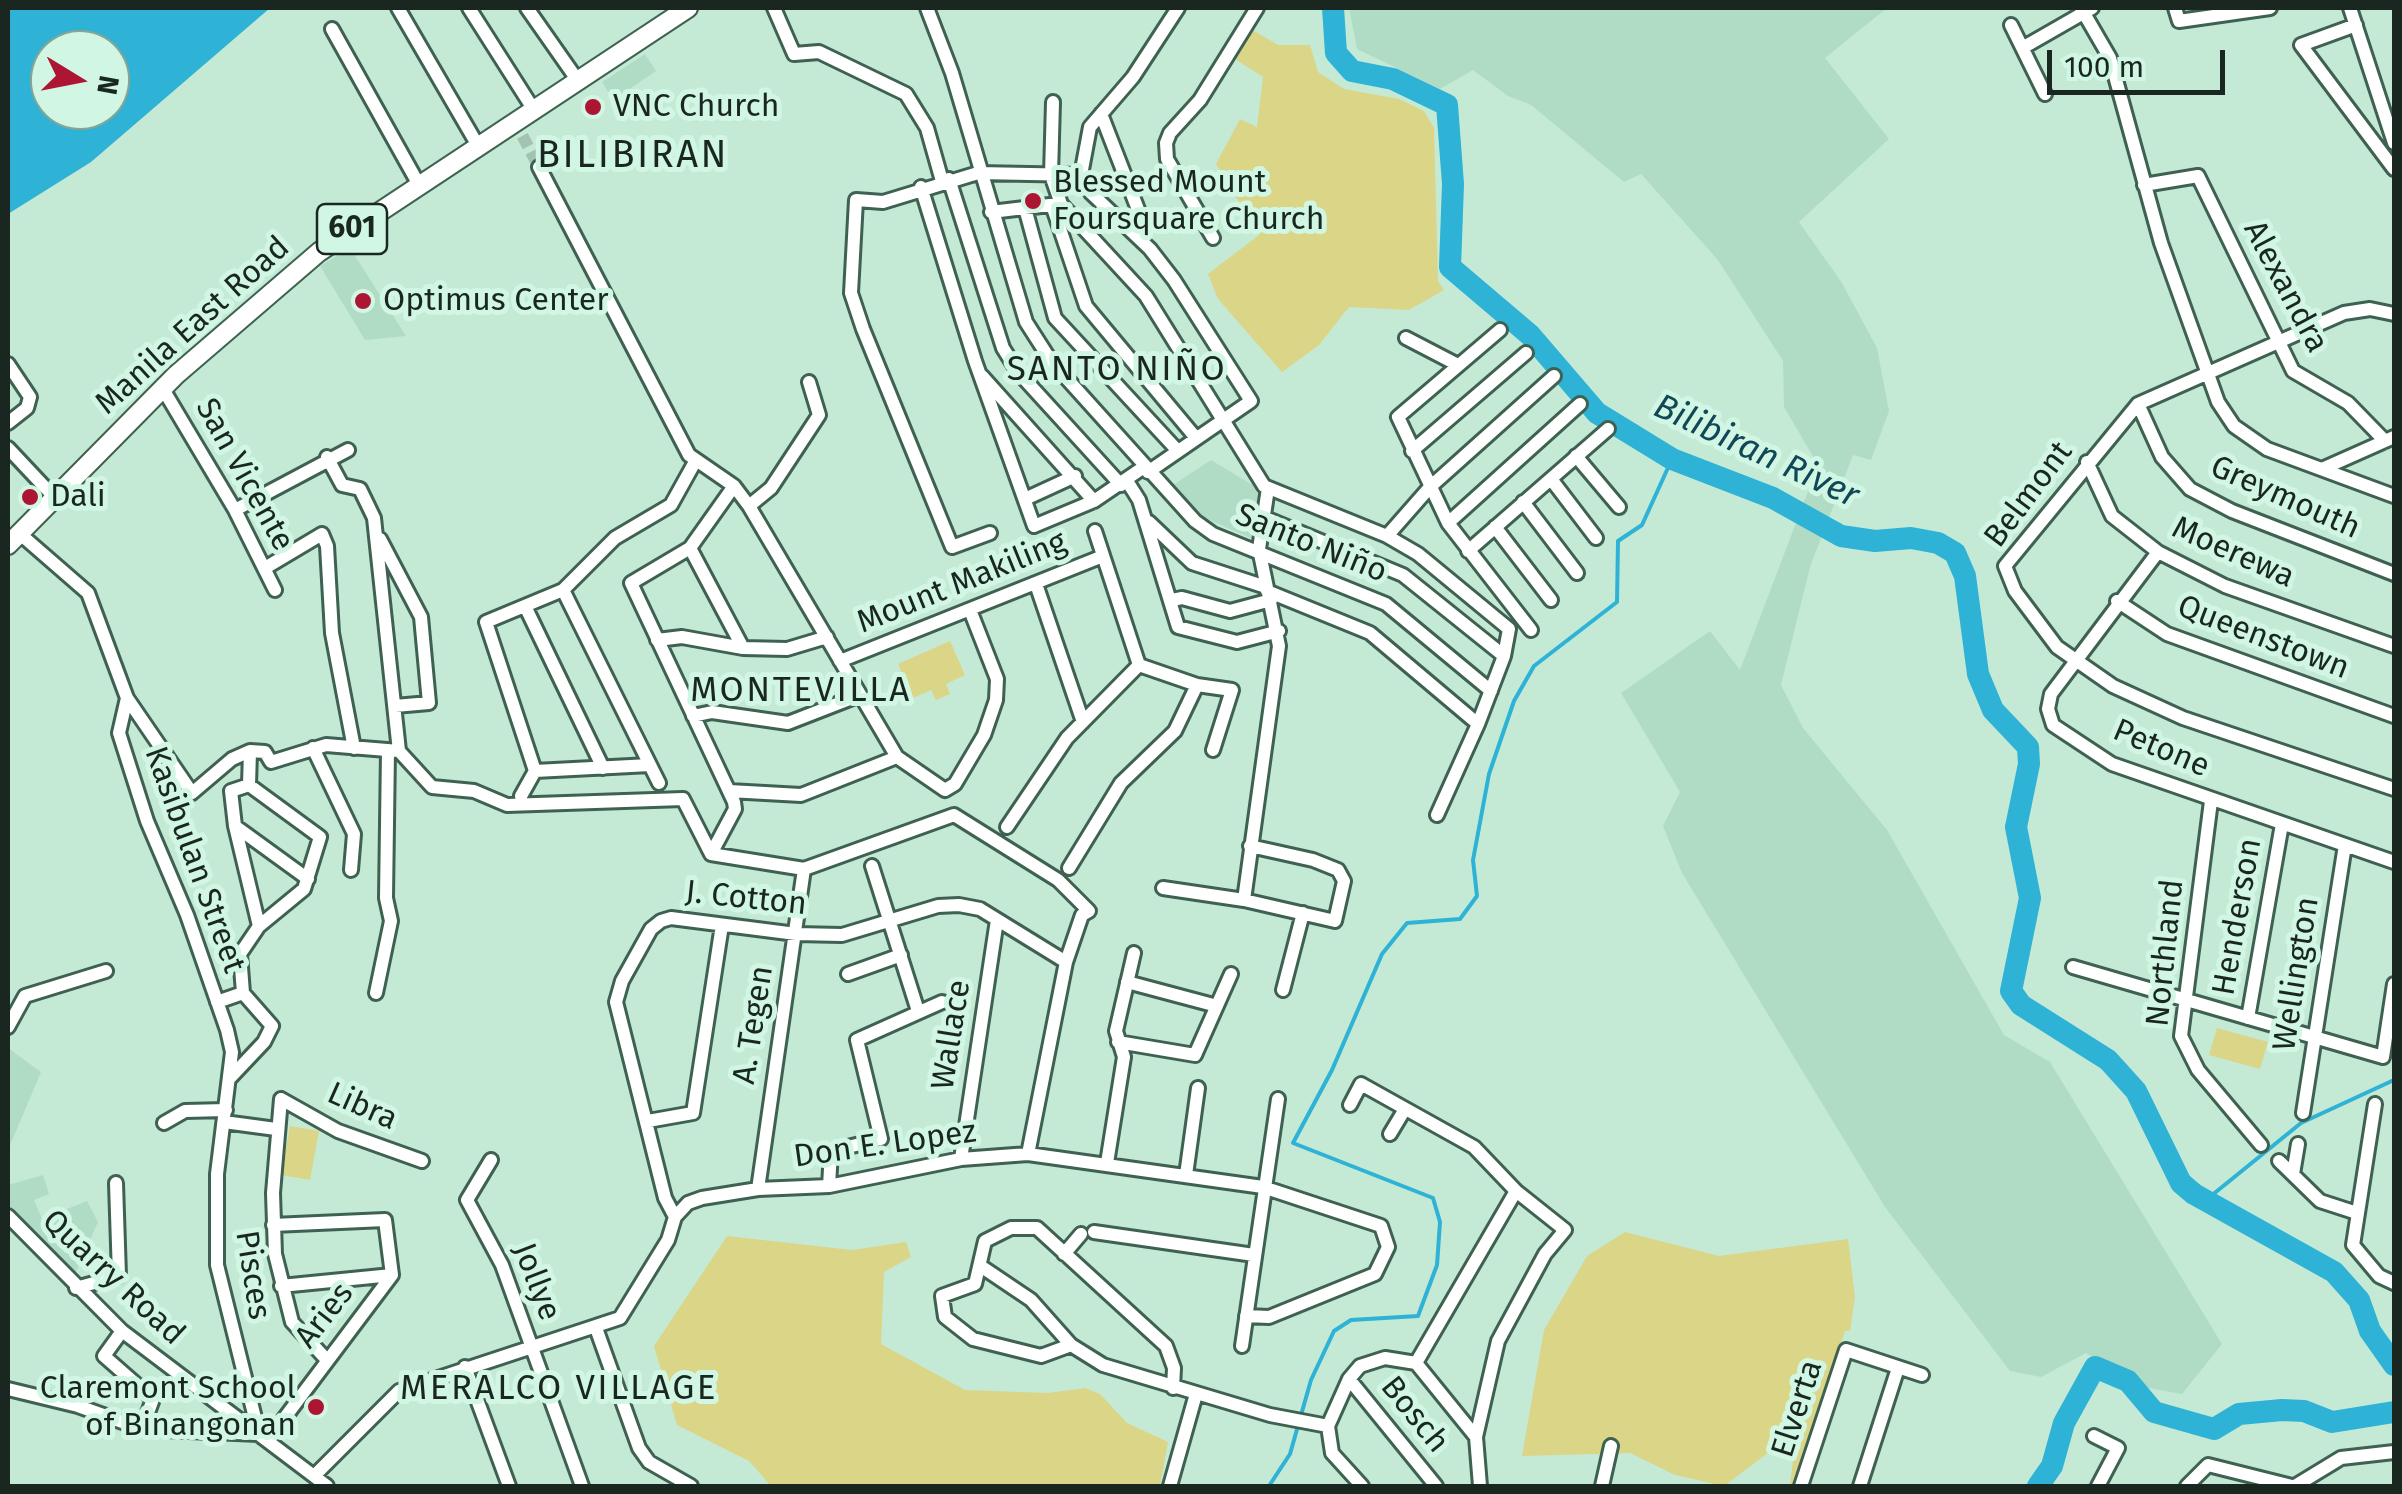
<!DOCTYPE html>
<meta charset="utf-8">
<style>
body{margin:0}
#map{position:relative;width:2402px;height:1494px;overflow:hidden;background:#c4ead6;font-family:"Fira Sans",sans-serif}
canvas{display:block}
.frame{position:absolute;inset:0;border:10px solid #192720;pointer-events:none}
.north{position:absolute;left:30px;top:30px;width:100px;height:100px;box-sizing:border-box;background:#d1f7e4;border:2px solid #87a496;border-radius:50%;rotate:100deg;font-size:28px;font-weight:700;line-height:40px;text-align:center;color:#192720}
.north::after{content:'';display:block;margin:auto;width:35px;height:45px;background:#ac1633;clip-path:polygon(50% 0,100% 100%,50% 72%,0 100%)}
.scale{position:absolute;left:2047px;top:50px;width:178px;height:45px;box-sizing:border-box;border:5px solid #192720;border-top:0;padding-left:12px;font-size:30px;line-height:35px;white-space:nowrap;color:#192720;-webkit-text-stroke:8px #d1f7e4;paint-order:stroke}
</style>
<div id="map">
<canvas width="2402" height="1494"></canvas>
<div class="frame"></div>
<div class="north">N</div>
<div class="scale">100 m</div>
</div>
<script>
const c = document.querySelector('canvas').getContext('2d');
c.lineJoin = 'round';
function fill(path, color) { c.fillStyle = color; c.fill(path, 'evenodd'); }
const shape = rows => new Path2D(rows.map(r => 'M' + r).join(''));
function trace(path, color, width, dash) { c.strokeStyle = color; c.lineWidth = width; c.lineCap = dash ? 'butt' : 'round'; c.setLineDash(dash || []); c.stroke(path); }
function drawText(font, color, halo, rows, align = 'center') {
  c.font = font + ' "Fira Sans",sans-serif'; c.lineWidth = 10; c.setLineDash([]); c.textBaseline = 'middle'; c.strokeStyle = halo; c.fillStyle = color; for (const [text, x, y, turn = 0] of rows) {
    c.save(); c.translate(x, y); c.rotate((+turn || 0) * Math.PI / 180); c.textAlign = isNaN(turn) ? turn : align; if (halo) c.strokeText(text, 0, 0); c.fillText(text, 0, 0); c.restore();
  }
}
fill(shape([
 [1349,8,1887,8,1825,58,1889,139,1799,222,1842,283,1877,348,1889,411,1871,460,1853,455,1810,567,1781,685,1803,728,1887,830,2004,1035,2050,1062,2222,1344,2182,1394,2143,1387,2086,1353,2041,1377,2010,1371,1885,1207,1682,873,1663,826,1680,792,1621,693,1710,631,1740,670,1818,465,1784,407,1783,361,1718,260,1641,174,1624,182,1531,105,1508,96,1473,70,1440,89,1357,49],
 [645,54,656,71,613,100,602,82],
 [350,248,406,336,365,340,320,266],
 [1211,460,1264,492,1255,540,1198,515,1170,487],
 [8,1048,41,1072,8,1150],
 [43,1175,49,1194,34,1200,42,1219,87,1201,98,1222,75,1274,8,1207,8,1185]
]), '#b0dcc6');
fill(shape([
 [1251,29,1278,45,1310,45,1318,72,1344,89,1399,99,1424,111,1434,128,1438,281,1444,290,1409,310,1349,307,1319,345,1282,372,1218,299,1208,274,1259,235,1216,164,1240,119,1257,127,1263,77,1235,59],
 [950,641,965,675,946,684,950,694,936,700,931,690,913,698,898,664],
 [2217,1028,2268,1042,2260,1069,2209,1055],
 [290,1126,319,1131,310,1180,281,1175],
 [1625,1232,1719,1256,1848,1239,1855,1297,1850,1331,1845,1331,1794,1486,1790,1486,1796,1432,1724,1486,1675,1475,1630,1453,1522,1456,1544,1330,1587,1256],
 [727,1236,852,1250,906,1242,911,1257,884,1272,881,1344,965,1390,1048,1393,1085,1388,1100,1394,1127,1423,1168,1442,1160,1486,771,1486,749,1461,677,1425,654,1346]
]), '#dad587');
fill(shape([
 [8,8,270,8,91,162,8,214],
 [50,50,110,50,110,110,50,110]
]), '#2eb2d5');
trace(shape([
 [2206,1200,2301,1123,2394,1080],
 [1269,1486,1290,1454,1311,1380,1334,1331,1351,1320,1418,1316,1437,1265,1440,1222,1433,1198,1293,1143,1332,1070,1382,954,1407,923,1460,919,1477,896,1473,860,1489,774,1514,701,1534,666,1617,602,1618,541,1642,525,1672,459]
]), '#2eb2d5', 4);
trace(shape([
 [1333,8,1336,53,1352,71,1393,79,1447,105,1453,184,1450,267,1530,335,1597,413,1672,459,1773,498,1841,536,1875,541,1911,538,1938,543,1955,553,1965,576,1978,674,1993,710,2028,747,2029,764,2016,827,2030,898,2011,991,2021,1005,2108,1060,2136,1091,2181,1183,2194,1194,2334,1272,2359,1300,2370,1331,2394,1365],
 [2038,1486,2052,1466,2064,1423,2095,1367,2128,1381,2154,1412,2214,1429,2239,1414,2282,1410,2304,1411,2332,1422,2394,1412]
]), '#2eb2d5', 22);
trace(shape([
 [514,120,539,167]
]), '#a2c3b2', 12, [12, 6]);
const minor = shape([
 [398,8,477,144],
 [469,8,532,107],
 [527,8,576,78],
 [774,8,794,54,819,52,906,94,927,128,942,181],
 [927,8,952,73,1026,322,1051,361,1195,521,1213,534,1386,604,1491,691],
 [2081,8,2110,58,2161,243,2218,402,2234,426,2267,449,2394,496],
 [2175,8,2179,21,2270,8],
 [2350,8,2394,143],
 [2011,25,2045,94],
 [2356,25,2301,45,2394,169],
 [332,29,418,183],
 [2024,47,2092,8],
 [1053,102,1051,175,1061,204,1146,296,1264,486,1387,536,1418,554,1509,629,1504,656,1478,724,1437,815],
 [1101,114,1139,212,1124,224],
 [539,167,689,455,734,486,749,506,897,757,945,790,955,784,984,735,996,700,997,679,970,610],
 [949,179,1003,348,1018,372,1121,485],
 [2144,185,2198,176,2293,371,2348,403,2385,441],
 [921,187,975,361,1034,526,1094,501,1144,467],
 [1052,205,1086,306,1196,438],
 [1025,208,1055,318,1177,450],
 [991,212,1058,204],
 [1213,238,1167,159,1166,143,1170,133,1200,100,1257,8],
 [2394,314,2370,309,2344,313,2138,404,2005,566,2015,591,2057,647,2113,686,2183,718,2394,789],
 [1500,330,1398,417,1448,523,1531,630],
 [1406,338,1458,365],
 [8,364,30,397,27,408,8,423],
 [982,376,1094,501],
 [163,389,235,510,275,590],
 [2138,404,2162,457,2190,489,2232,511,2394,574],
 [8,448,54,497],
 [1412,451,1526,353],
 [1576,456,1619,507],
 [327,457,342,485,360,489,374,518,399,751],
 [2087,462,2112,516,2158,552,2225,586,2394,646],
 [2322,469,2394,437],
 [1148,472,1251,401,1174,280,1150,249,1091,193,1081,175,1090,127,1133,77,1178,8],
 [1551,479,1596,538],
 [1127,481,1139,500,1178,627,1237,642,1279,631],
 [1025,499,1075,476],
 [1523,502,1577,573],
 [749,506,771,488,819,415,809,382],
 [235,510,348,450],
 [1263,517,1403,575,1504,656],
 [1149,522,1192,563,1266,587],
 [1448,523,1580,404],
 [1495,527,1551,600],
 [1095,531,1139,665,1197,685,1232,690,1213,750],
 [990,533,952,547,863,329,851,293,856,200,883,202,978,173,1081,175],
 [1387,536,1430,487,1554,376],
 [380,539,421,617,429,703,395,706],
 [690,548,743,648],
 [1468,551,1608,429],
 [2158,552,2051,694,2048,709,2053,725,2112,764,2394,862],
 [265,568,322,534,327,546,332,633,354,748],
 [1036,584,1083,722],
 [563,590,659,783],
 [1267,591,1370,633,1478,724],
 [1172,600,1182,598,1230,611,1271,600],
 [2117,601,2167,634,2394,716],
 [525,606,603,768],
 [657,640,682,637,743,648,787,649,827,637],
 [840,661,1103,556],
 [127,698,192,793,232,759,250,751,265,752,271,762,326,745,399,751,432,787,474,791,507,805,683,799,711,854,804,869,954,815,1058,880,1089,911,1082,915,1066,962,1028,1154],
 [693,716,712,712,788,723,860,695],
 [313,748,354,834,351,870],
 [535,771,650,765],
 [249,785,231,791,235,826,259,926],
 [249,785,250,751],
 [729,791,801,795,897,757],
 [521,796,535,771,486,622,563,590,615,538,671,505,696,460],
 [2211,801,2181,1036,2198,1070,2261,1145],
 [235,826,308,879],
 [1007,827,1067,738,1139,665],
 [711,854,735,809,734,802,631,583,690,548,734,486],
 [872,866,918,1011],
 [1069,868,1121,783,1175,731,1197,685],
 [1163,888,1244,900,1335,921,1344,881,1338,870,1313,860,1250,846],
 [1244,900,1279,646,1259,549,1268,488],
 [2073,967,2383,1057,2394,984],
 [848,974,901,955],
 [1127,982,1217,1006],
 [1283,990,1303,913],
 [243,993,240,954,259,926,304,889,320,837,249,785],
 [376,993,391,921,386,898,388,750],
 [217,1002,243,993,272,1026,264,1042,230,1078],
 [2248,1018,2282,824],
 [8,1027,25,996,106,971],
 [1118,1042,1195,1055,1231,974],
 [2375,1104,2353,1245,2379,1276,2394,1283],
 [1350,1105,1361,1084,1474,1147,1516,1191,1565,1230,1545,1254,1498,1341,1476,1437,1480,1486],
 [2303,1113,2345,845],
 [648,1121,693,1113,722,925],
 [224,1122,276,1129],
 [164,1123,185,1111,226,1110],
 [1390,1134,1405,1109],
 [961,1159,997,920],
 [491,1160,467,1200,502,1265,582,1486],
 [2279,1161,2320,1201,2357,1213],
 [1107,1163,1124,1057,1116,1031,1134,953],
 [2293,1174,2298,1144],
 [1186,1175,1198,1088],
 [829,1186,831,1151,881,1139,857,1040,942,1002],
 [758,1189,804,869],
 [8,1216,122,1331,327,1486],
 [675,1217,665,1198,616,1002,622,981,651,929,661,921,671,918,796,934,842,935,938,906,959,905,980,909,1066,962],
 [273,1225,385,1220,392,1275],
 [1094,1232,1254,1255],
 [1064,1254,1081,1234],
 [982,1267,1031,1300,1071,1345,1103,1365,1270,1415,1328,1426],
 [281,1286,392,1275],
 [76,1288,119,1276,116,1183],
 [596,1328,639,1448,649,1462,691,1486],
 [122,1331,104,1356,153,1399,142,1429],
 [1071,1345,1041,1356,973,1339,945,1317,942,1296,975,1284,985,1241,1011,1228,1037,1228,1166,1346,1174,1368,1173,1388],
 [1242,1346,1278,1099],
 [326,1359,292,1322,275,1254,273,1193,281,1099,338,1131,422,1161],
 [1416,1363,1516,1191],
 [465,1367,509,1486],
 [1349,1379,1436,1486],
 [8,1389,78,1406,142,1429,259,1434,217,1265,217,1174,232,1052,227,1030,187,915,147,821,119,733,127,698,88,593,19,533],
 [1328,1426,1349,1379,1360,1366,1385,1358,1416,1363,1476,1437],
 [1328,1426,1332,1453,1362,1486],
 [2094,1436,2118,1448,2098,1486],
 [268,1440,392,1275],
 [314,1476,399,1391,620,1318,668,1240,675,1217,688,1203,702,1198,758,1189,829,1186,961,1159,1028,1154,1263,1187,1381,1226,1388,1247,1375,1274,1269,1317,1246,1316],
 [1170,1486,1196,1394],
 [1602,1486,1611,1446],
 [1801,1486,1846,1350,1922,1375],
 [1860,1486,1898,1368],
 [2187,1486,2208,1465,2292,1486],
 [2295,1486,2341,1458,2394,1452]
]);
const major = shape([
 [8,545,176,375,319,252,688,8]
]);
trace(minor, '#3f6151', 18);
trace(major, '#3f6151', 22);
trace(minor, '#fff', 12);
trace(major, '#fff', 18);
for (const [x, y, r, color] of [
 [593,107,10,"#ac1633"],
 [1033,201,10,"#ac1633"],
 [363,301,10,"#ac1633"],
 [30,497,10,"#ac1633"],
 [316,1407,10,"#ac1633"]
]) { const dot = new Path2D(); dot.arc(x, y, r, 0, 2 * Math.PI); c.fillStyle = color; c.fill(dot); trace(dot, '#d1f7e4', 4); }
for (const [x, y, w] of [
 [352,229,70]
]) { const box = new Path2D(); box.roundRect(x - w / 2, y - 25, w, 50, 8); c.fillStyle = '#d1f7e4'; c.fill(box); trace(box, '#192720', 2.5); }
drawText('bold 30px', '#192720', null, [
 ["601",352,229]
]);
drawText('32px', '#192720', '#d1f7e4', [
 ["VNC Church",613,107],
 ["Blessed Mount",1053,183],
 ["Foursquare Church",1053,220],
 ["Optimus Center",383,301],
 ["Dali",50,497],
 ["Claremont School",296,1389,"right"],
 ["of Binangonan",296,1426,"right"]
], 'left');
drawText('32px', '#192720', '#d1f7e4', [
 ["Alexandra",2285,287,62],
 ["Manila East Road",193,326,-42],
 ["San Vicente",244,475,61],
 ["Belmont",2029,495,-53],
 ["Greymouth",2285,498,24],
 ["Santo Niño",1311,544,22],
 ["Moerewa",2233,553,24],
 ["Mount Makiling",962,583,-22],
 ["Queenstown",2263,638,21],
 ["Petone",2161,749,23],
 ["Kasibulan Street",194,860,70],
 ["J. Cotton",746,899,6],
 ["Henderson",2238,917,-80],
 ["Northland",2166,953,-84],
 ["Wellington",2297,974,-81],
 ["A. Tegen",754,1025,-81],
 ["Wallace",952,1035,-81],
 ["Libra",362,1107,24],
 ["Don E. Lopez",885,1145,-8],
 ["Pisces",252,1275,81],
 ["Quarry Road",113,1278,43],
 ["Jollye",536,1282,69],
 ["Aries",325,1316,-52],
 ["Elverta",1798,1409,-72],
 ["Bosch",1414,1415,51]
]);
c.letterSpacing = '2.5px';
drawText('35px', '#192720', '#d1f7e4', [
 ["SANTO NIÑO",1117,370],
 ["MONTEVILLA",801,691],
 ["MERALCO VILLAGE",559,1389]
]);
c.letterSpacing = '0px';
drawText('italic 35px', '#114756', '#d1f7e4', [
 ["Bilibiran River",1756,452,25]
]);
c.letterSpacing = '2.5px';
drawText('38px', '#192720', '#d1f7e4', [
 ["BILIBIRAN",633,156]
]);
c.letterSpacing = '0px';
</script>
